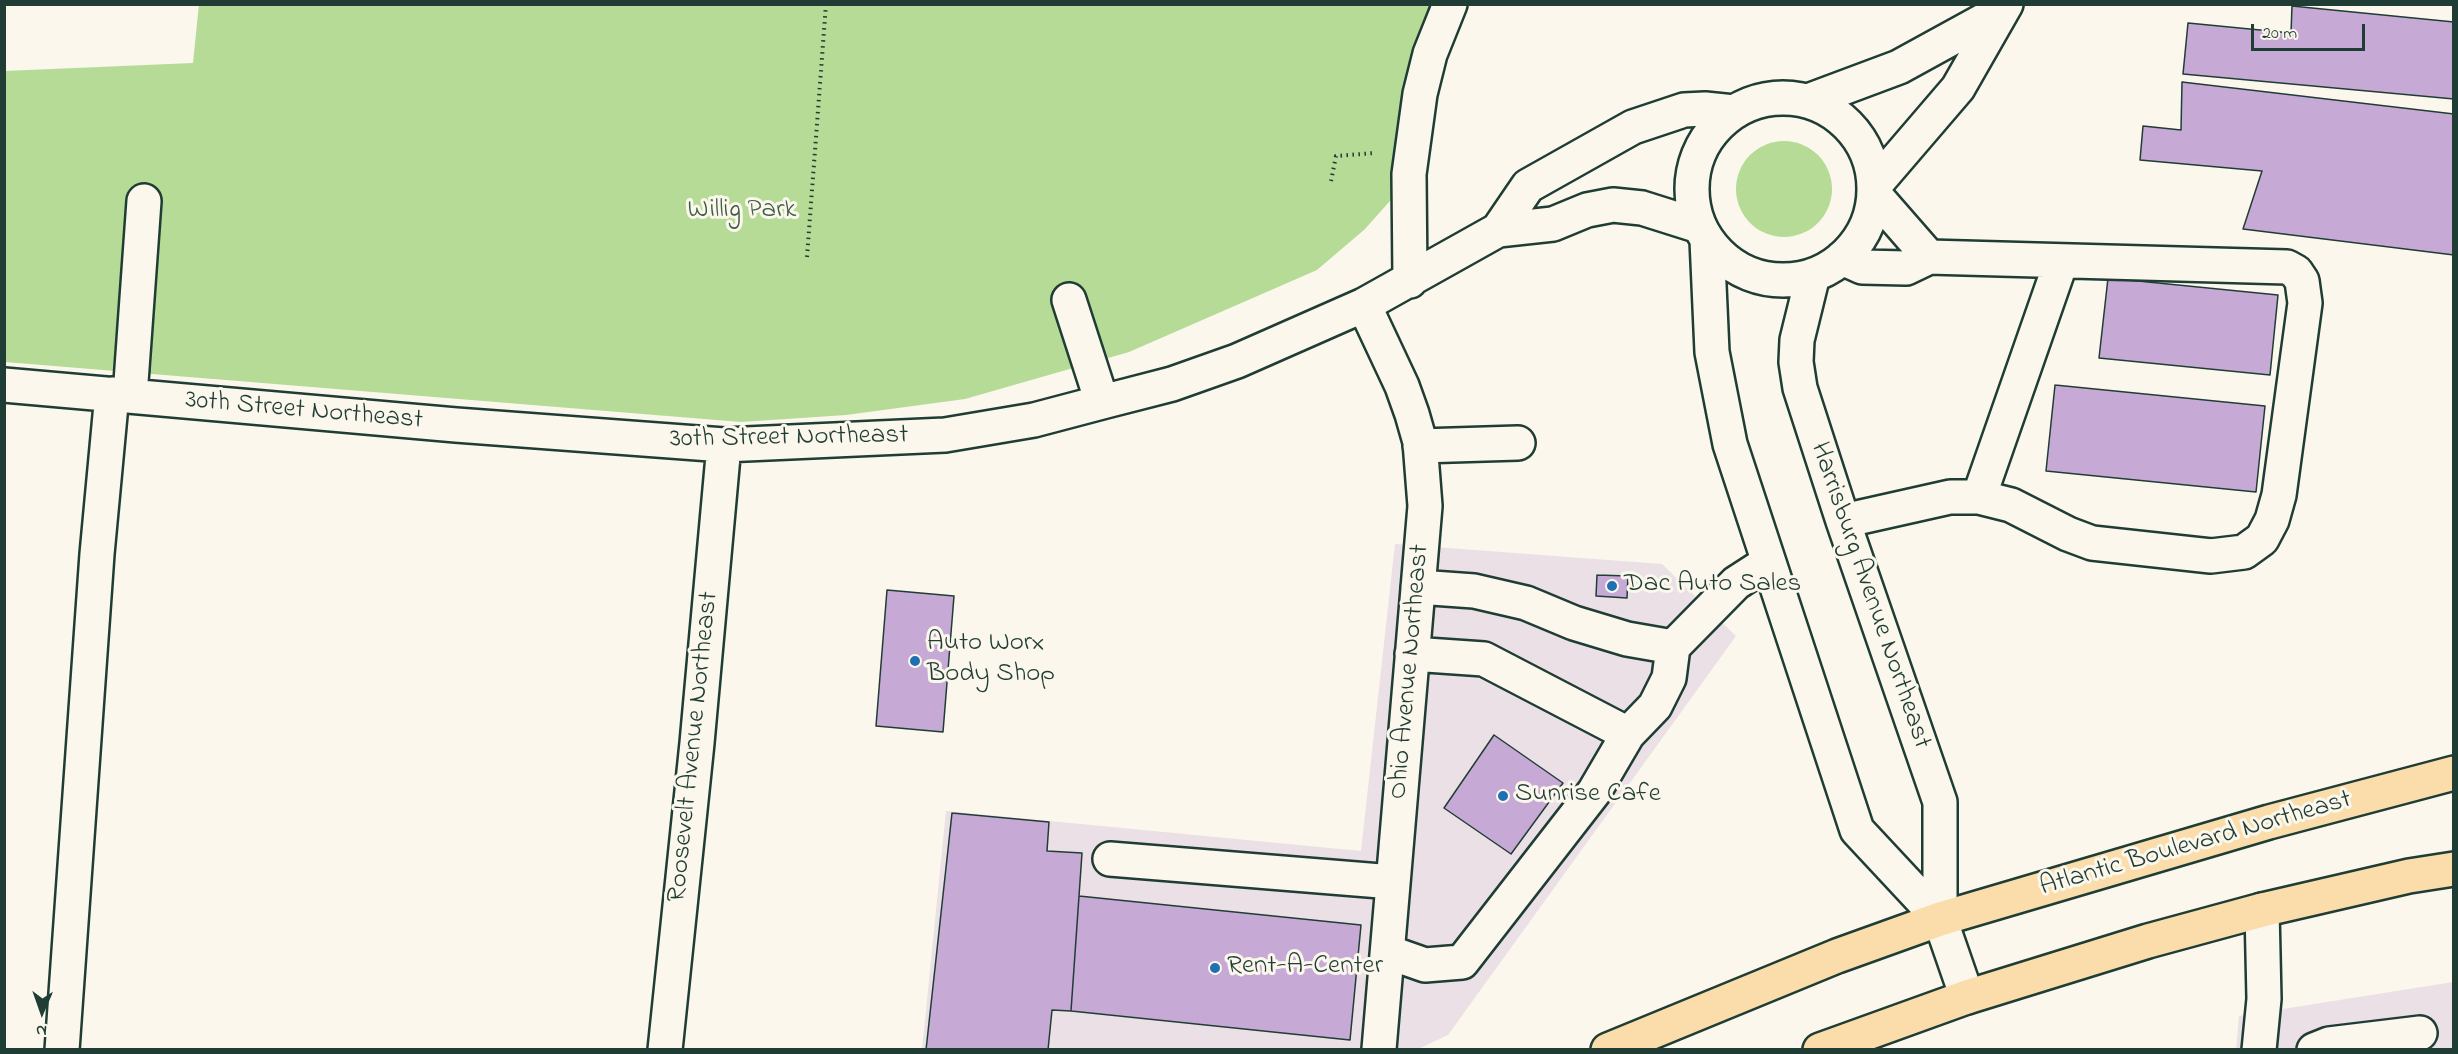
<!DOCTYPE html>
<style>
body{margin:0}
#map{position:relative;width:2458px;height:1054px;overflow:hidden;background:#fbf7ec;font-family:"Indie Flower",sans-serif}
canvas{display:block}
.frame{position:absolute;inset:0;border:6px solid #1f3d34;pointer-events:none}
.north{position:absolute;left:12px;top:982px;width:60px;height:60px;-webkit-text-stroke:4px #fbf7ec;paint-order:stroke;rotate:182deg;font-size:16px;font-weight:700;line-height:24px;text-align:center;color:#1f3d34}
.north::after{content:'';display:block;margin:auto;width:21px;height:27px;background:#1f3d34;clip-path:polygon(50% 0,100% 100%,50% 72%,0 100%)}
.scale{position:absolute;left:2251px;top:24px;width:114px;height:27px;box-sizing:border-box;border:3px solid #1f3d34;border-top:0;padding-left:8px;font-size:18px;line-height:21px;white-space:nowrap;color:#1f3d34;-webkit-text-stroke:4px #fbf7ec;paint-order:stroke}
</style>
<div id="map">
<canvas width="2458" height="1054"></canvas>
<div class="frame"></div>
<div class="north">N</div>
<div class="scale">20 m</div>
</div>
<script>
const c = document.querySelector('canvas').getContext('2d');
c.lineJoin = 'round';
function fill(path, color) { c.fillStyle = color; c.fill(path, 'evenodd'); }
const shape = rows => new Path2D(rows.map(r => 'M' + r).join(''));
function trace(path, color, width, dash) { c.strokeStyle = color; c.lineWidth = width; c.lineCap = dash ? 'butt' : 'round'; c.setLineDash(dash || []); c.stroke(path); }
function drawText(font, color, halo, rows, align = 'center') {
  c.font = font + ' "Indie Flower",sans-serif'; c.lineWidth = 6; c.setLineDash([]); c.textBaseline = 'middle'; c.strokeStyle = halo; c.fillStyle = color; for (const [text, x, y, turn = 0] of rows) {
    c.save(); c.translate(x, y); c.rotate((+turn || 0) * Math.PI / 180); c.textAlign = isNaN(turn) ? turn : align; if (halo) c.strokeText(text, 0, 0); c.fillText(text, 0, 0); c.restore();
  }
}
fill(shape([
 [1395,544,1662,564,1736,636,1448,1035,1416,1050,922,1050,946,811,1361,851],
 [2453,982,2453,1049,2236,1050,2239,1016]
]), '#ebe0e5');
fill(shape([
 [199,4,1445,5,1413,175,1365,229,1317,270,1129,352,965,399,846,415,741,422,5,362,4,71,193,63],
 '1736 189a48 48 0 1 1 96 0a48 48 0 1 1-96 0Z'
]), '#b5db97');
const building = shape([
 [2292,6,2454,22,2454,99,2183,74,2188,23,2291,33,2292,6],
 [2182,82,2454,114,2454,255,2243,229,2262,171,2140,160,2143,126,2181,130,2182,82],
 [2108,278,2278,295,2270,375,2099,358,2108,278],
 [2055,385,2265,406,2256,492,2046,471,2055,385],
 [1597,575,1628,576,1627,598,1596,596,1597,575],
 [887,590,954,596,943,732,876,726,887,590],
 [1494,735,1563,783,1511,854,1444,808,1494,735],
 [952,813,1049,822,1047,851,1082,853,1071,1011,1052,1010,1048,1050,926,1050,952,813],
 [1079,896,1361,925,1350,1040,1071,1011,1079,896]
]);
fill(building, '#c7a9d6');
trace(building, '#1f3d34', 1.5);
const minor = shape([
 '1692 189a91 91 0 1 1 182 0a91 91 0 1 1-182 0Z',
 [1808,101,1899,67,2001,11],
 [1874,186,1958,88,2006,4],
 [1874,194,1929,257],
 [1498,230,1528,186,1633,127,1684,110,1705,109,1734,112],
 [1707,240,1712,352,1730,444,1857,830,1940,919],
 [1842,258,1862,267,1906,268,1929,257,2287,267,2296,272,2302,281,2305,303,2279,495,2272,520,2262,539,2244,552,2211,556,2092,543,2068,534,2011,505,1979,497,1950,497,1843,521],
 [1813,275,1797,340,1796,362,1800,388,1843,521,1940,802,1940,919,1967,997],
 [1410,281,1409,174,1420,94,1430,54,1450,4],
 [1069,300,1102,402],
 [1364,305,1402,386,1412,414,1420,442,1425,506,1379,1049],
 [4,385,456,425,724,445,945,435,1034,420,1106,401,1172,384,1237,361,1364,305,1498,230,1553,224,1587,210,1613,205,1642,208,1699,226],
 [130,396,144,201],
 [1420,446,1518,443],
 [1979,497,2061,262],
 [1418,587,1474,591,1526,603,1574,623,1627,639,1673,647,1736,583,1767,563],
 [1628,734,1655,706,1669,678,1673,647],
 [1110,859,1393,882],
 [1388,952,1425,965,1462,962,1594,792,1628,734,1484,659,1412,654],
 [62,1050,97,554,112,394],
 [665,1050,697,743,724,445],
 [2259,1050,2264,999,2262,910],
 [2314,1050,2329,1044,2420,1033]
]);
const highway = shape([
 [1608,1050,1837,956,1940,919,2269,822,2454,773],
 [1820,1050,1967,997,2148,941,2262,910,2409,876,2454,869]
]);
trace(minor, '#1f3d34', 38);
trace(highway, '#1f3d34', 38);
trace(shape([
 [1331,181,1336,156,1375,153],
 [807,257,826,4]
]), '#1f3d34', 4, [1.5, 4.5]);
trace(minor, '#fbf7ec', 33);
trace(highway, '#faddab', 33);
for (const [x, y, r, color] of [
 [1612,586,6,"#1f6fb2"],
 [915,661,6,"#1f6fb2"],
 [1503,796,6,"#1f6fb2"],
 [1215,968,6,"#1f6fb2"]
]) { const dot = new Path2D(); dot.arc(x, y, r, 0, 2 * Math.PI); c.fillStyle = color; c.fill(dot); trace(dot, '#fbf7ec', 2); }
drawText('27px', '#3d5d48', '#fbf7ec', [
 ["Willig Park",742,212]
]);
drawText('27px', '#1f3d34', '#fbf7ec', [
 ["30th Street Northeast",304,412,5],
 ["30th Street Northeast",789,439,-1],
 ["Harrisburg Avenue Northeast",1869,596,71],
 ["Ohio Avenue Northeast",1411,672,-85],
 ["Roosevelt Avenue Northeast",695,747,-84],
 ["Atlantic Boulevard Northeast",2196,845,-16]
]);
drawText('27px', '#1f3d34', '#fbf7ec', [
 ["Dac Auto Sales",1624,586],
 ["Auto Worx",927,645],
 ["Body Shop",927,676],
 ["Sunrise Cafe",1515,796],
 ["Rent-A-Center",1227,968]
], 'left');
</script>
